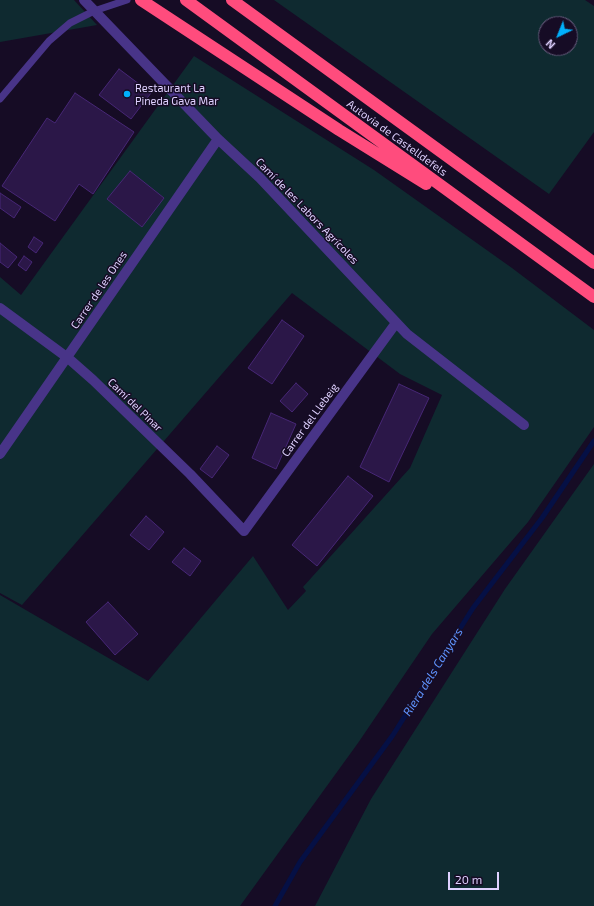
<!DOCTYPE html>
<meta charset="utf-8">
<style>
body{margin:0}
#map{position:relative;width:594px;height:906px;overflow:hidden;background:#160c25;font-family:"Exo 2",sans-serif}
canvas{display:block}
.north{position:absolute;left:538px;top:16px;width:40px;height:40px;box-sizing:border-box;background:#160c25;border:1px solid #665b7c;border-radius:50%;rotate:223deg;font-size:11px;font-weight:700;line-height:16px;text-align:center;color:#dfd1ff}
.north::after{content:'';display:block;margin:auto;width:14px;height:18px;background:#00b0fc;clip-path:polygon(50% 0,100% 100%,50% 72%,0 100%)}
.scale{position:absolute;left:448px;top:872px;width:51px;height:18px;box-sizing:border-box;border:2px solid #dfd1ff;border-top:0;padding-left:5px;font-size:12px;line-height:14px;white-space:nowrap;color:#dfd1ff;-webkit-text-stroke:3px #160c25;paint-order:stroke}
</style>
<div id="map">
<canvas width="594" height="906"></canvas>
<div class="north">N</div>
<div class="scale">20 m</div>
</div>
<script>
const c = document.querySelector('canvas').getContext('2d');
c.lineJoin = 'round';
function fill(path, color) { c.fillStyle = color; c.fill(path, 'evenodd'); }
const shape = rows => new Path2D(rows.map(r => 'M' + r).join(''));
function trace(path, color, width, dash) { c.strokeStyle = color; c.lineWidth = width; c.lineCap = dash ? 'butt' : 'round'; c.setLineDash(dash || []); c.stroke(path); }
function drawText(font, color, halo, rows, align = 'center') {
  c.font = font + ' "Exo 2",sans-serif'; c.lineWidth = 3; c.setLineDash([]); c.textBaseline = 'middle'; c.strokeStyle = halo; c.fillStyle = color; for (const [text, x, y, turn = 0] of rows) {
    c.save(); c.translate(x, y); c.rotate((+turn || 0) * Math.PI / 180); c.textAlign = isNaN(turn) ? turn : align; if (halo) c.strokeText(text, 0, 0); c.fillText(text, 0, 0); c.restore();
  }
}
fill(shape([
 [0,0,74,0,97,25,0,42],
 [274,0,585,0,594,6,594,132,549,194],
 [546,24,570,24,570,48,546,48],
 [194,56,374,170,512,268,594,330,594,427,528,522,432,634,358,743,240,906,0,906,0,595,148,681,253,556,288,610,306,591,303,587,410,468,442,395,400,374,292,293,22,605,0,593,0,277,21,295],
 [594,464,594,906,315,906,371,799,505,589]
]), '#0f2a30');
trace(shape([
 [275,906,300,862,393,735,473,608,542,518,594,441]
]), '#051045', 5);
const building = shape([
 [119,69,151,93,131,119,99,95,119,69],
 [75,93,134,132,93,194,79,184,55,221,2,186,47,118,55,123,75,93],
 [130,171,164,198,142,227,107,199,130,171],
 [0,193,21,207,14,218,0,208,0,193],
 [34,237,43,243,36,253,28,247,34,237],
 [0,243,17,257,8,268,0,262,0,243],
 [24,256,32,262,26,271,18,265,24,256],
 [282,320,304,336,272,384,248,368,282,320],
 [296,383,308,394,292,412,280,401,296,383],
 [399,384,429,398,389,482,360,467,399,384],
 [271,413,296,424,276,469,252,458,271,413],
 [217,446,229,455,212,478,200,469,217,446],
 [348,476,373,496,317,566,292,545,348,476],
 [146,516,164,532,149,550,130,535,146,516],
 [184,548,201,561,190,576,172,562,184,548],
 [108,602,138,634,115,655,86,622,108,602]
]);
fill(building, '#2b1748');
trace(building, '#472776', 1);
trace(shape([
 [0,99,49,41,70,23,94,11,127,0]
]), '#483488', 7);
trace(shape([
 [84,0,218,139,260,178,407,334,524,425],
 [0,308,68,358,93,380,190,474,244,531,396,323],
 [0,454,218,139]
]), '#483488', 10);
trace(shape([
 [141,0,339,130,426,184],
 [186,0,594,297],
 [232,0,594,263]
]), '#ff4c7d', 12);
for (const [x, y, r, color] of [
 [127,94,4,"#00b0fc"]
]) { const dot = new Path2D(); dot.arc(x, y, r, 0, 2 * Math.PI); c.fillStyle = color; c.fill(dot); trace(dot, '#160c25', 1.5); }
drawText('11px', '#dfd1ff', '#160c25', [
 ["Restaurant La",135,88],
 ["Pineda Gava Mar",135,101]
], 'left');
drawText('11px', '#dfd1ff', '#160c25', [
 ["Autovia de Castelldefels",397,138,36],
 ["Camí de les Labors Agrícoles",307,211,46],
 ["Carrer de les Ones",99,290,-56],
 ["Camí del Pinar",135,405,44],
 ["Carrer del Llebeig",310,420,-54]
]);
drawText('italic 12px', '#5f94ff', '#160c25', [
 ["Riera dels Canyars",433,672,-58]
]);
</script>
